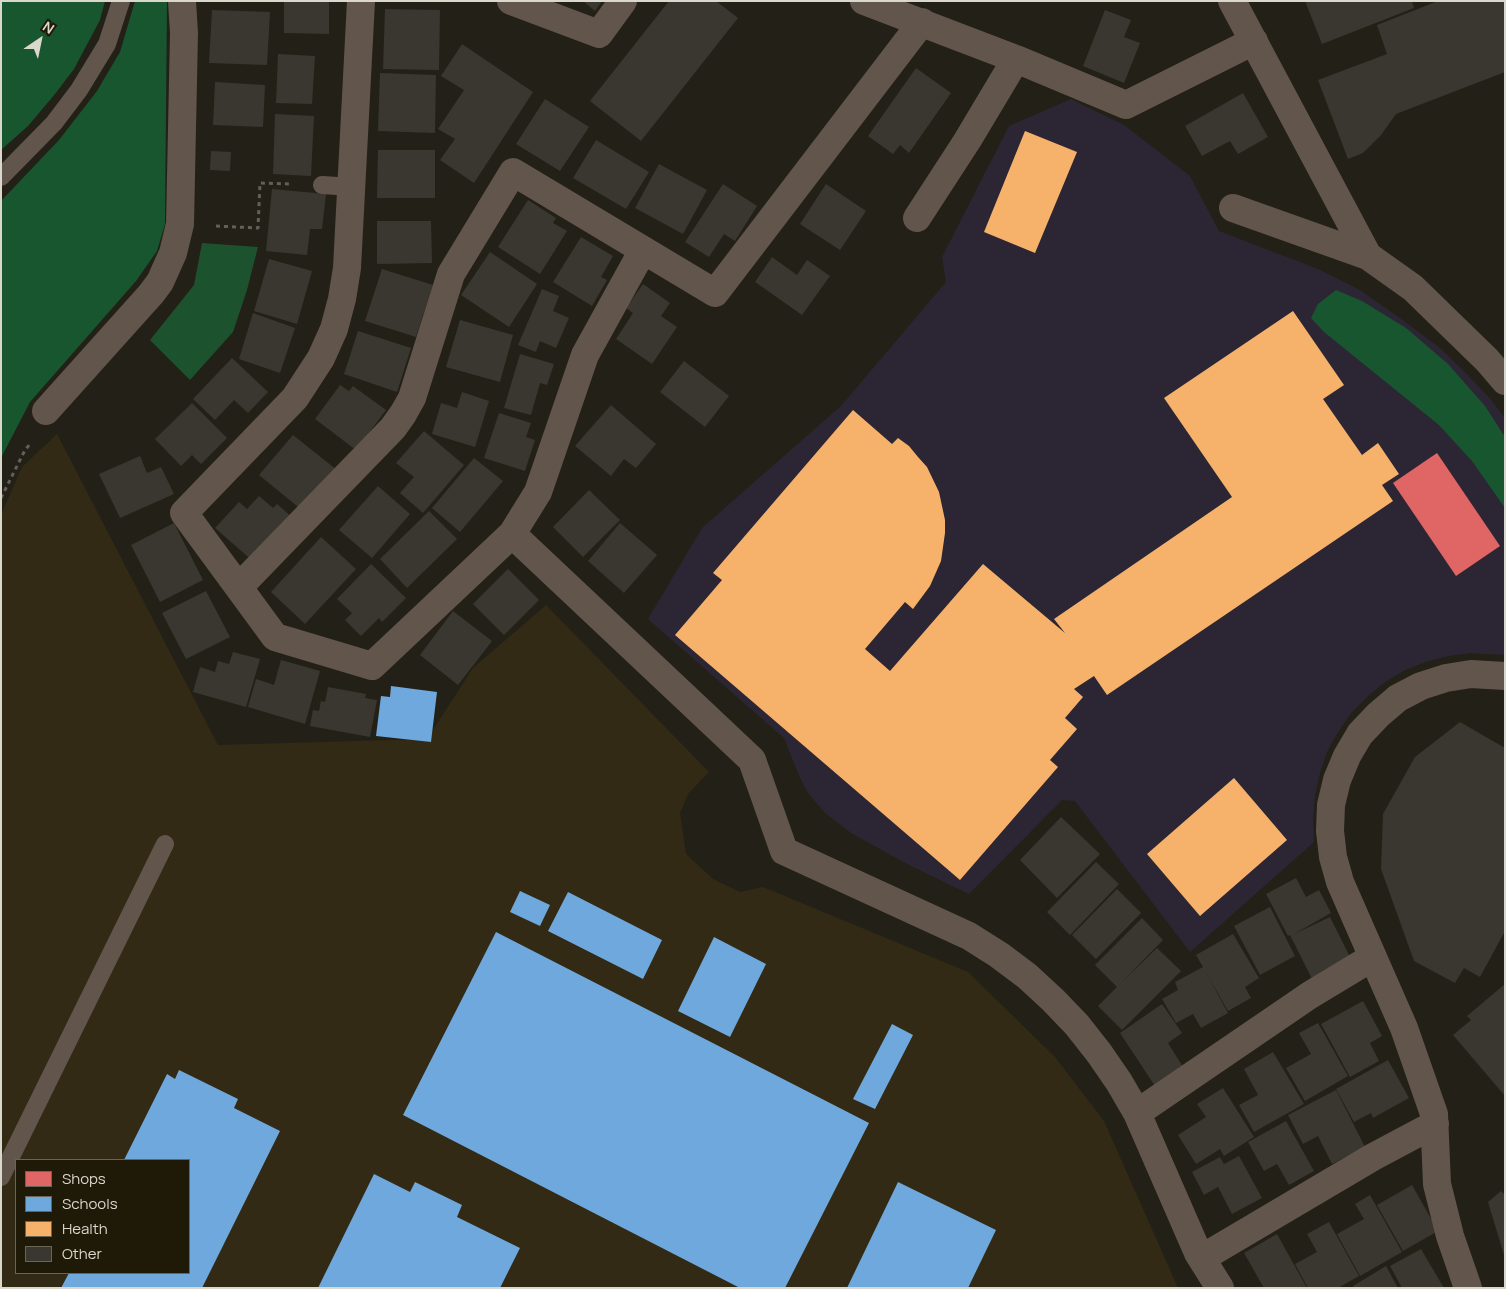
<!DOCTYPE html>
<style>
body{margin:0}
#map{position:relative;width:1506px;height:1289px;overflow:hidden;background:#232017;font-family:Manrope,sans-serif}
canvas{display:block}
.frame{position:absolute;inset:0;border:2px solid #dad7cc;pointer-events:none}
.legend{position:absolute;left:15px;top:1159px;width:175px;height:115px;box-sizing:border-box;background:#1f1a08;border:1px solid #6a6656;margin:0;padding:6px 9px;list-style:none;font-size:15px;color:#dad7cc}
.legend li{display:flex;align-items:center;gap:10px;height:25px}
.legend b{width:25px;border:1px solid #6a6656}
.north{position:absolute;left:15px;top:15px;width:50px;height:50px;-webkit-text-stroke:4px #1f1a08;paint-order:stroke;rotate:34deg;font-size:14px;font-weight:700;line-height:20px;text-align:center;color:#dad7cc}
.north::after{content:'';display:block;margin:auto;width:18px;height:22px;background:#dad7cc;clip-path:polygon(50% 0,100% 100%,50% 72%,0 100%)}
</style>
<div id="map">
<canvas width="1506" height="1289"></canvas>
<div class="frame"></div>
<ul class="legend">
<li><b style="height:14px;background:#e06666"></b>Shops</li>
<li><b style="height:14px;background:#6fa8dc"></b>Schools</li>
<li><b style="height:14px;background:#f6b26b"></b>Health</li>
<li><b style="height:14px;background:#39372f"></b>Other</li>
</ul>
<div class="north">N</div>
</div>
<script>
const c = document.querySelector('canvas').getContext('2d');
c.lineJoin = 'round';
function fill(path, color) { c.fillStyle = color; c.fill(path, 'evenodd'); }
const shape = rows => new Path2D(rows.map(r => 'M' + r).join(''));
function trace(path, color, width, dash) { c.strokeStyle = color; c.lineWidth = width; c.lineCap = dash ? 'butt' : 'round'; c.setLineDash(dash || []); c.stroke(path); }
fill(shape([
 [57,434,218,745,427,739,473,668,546,605,709,772,688,794,680,813,686,854,713,879,740,892,763,887,968,972,1055,1057,1104,1121,1178,1288,1,1288,1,515,22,467],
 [16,1160,189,1160,189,1273,16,1273]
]), '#322a14');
fill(shape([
 [1071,99,1124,125,1190,176,1219,231,1318,269,1360,290,1400,318,1440,348,1467,374,1492,401,1505,418,1505,655,1471,653,1448,656,1426,662,1405,670,1385,682,1367,697,1351,713,1338,732,1327,752,1320,773,1315,796,1313,819,1314,842,1190,952,1075,801,1062,800,969,894,911,866,851,833,825,813,808,793,798,773,784,738,648,619,702,528,841,406,946,282,942,257,1009,126]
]), '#2c2634');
fill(shape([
 [202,243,258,247,247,290,233,332,190,380,150,340,194,285]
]), '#1d522f');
fill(shape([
 [1,1,105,1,100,20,74,69,55,94,28,126,1,150],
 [135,1,167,1,165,224,157,251,136,281,30,402,1,458,1,201,59,140,97,91,120,52],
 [1336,290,1362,301,1406,328,1448,364,1485,406,1505,437,1505,508,1472,461,1439,425,1324,332,1311,318,1318,304]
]), '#185630');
fill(shape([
 [1437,453,1500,546,1456,576,1393,483]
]), '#e06666');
fill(shape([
 [391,686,437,692,431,742,376,736,381,696,390,697],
 [520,891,550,905,540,926,510,912],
 [568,892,662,940,643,979,548,931],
 [496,932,869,1123,785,1288,740,1288,403,1115],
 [714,937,766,964,730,1037,678,1011],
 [892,1024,913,1035,875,1109,853,1099],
 [179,1070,238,1099,234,1108,280,1131,202,1288,61,1288,69,1273,189,1273,189,1160,124,1160,167,1074,175,1079],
 [374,1174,410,1192,415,1182,462,1205,457,1217,520,1248,500,1288,318,1288],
 [898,1182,996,1230,968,1288,847,1288]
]), '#6fa8dc');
fill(shape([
 [1025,131,1077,152,1035,253,984,232],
 [1293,311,1344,385,1323,399,1362,455,1378,443,1399,474,1382,485,1393,501,1107,695,1094,676,1074,689,1083,697,1065,718,1077,729,1050,760,1058,767,960,880,675,635,722,580,713,573,853,410,892,444,898,438,909,446,918,457,927,467,939,492,945,520,945,533,941,561,930,586,913,609,905,602,865,649,890,671,983,564,1065,633,1054,619,1232,497,1164,398],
 [1234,778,1287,840,1200,916,1147,854]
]), '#f6b26b');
fill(shape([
 [284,1,329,1,329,34,284,33],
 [583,1,602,1,595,11],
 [669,1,716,1,738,18,641,141,590,101],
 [1305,1,1412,1,1414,8,1322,44],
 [1438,1,1505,1,1505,72,1396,114,1381,135,1363,153,1348,159,1318,80,1387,54,1377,25],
 [385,9,440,10,439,70,383,69],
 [212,10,270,12,267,65,209,63],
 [1105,10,1131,20,1124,37,1140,43,1124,83,1083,66],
 [462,44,533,92,474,183,440,160,455,139,438,129,464,90,441,76],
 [278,54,315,56,312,104,276,103],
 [916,68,951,93,909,153,900,145,893,154,868,136],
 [380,73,436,75,435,133,378,131],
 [215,82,265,85,263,127,213,125],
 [1243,93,1268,137,1238,154,1230,141,1202,156,1185,126],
 [545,99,589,127,560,171,516,144],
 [275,114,314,116,311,176,273,174],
 [596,140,649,172,626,209,573,178],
 [378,150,435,150,435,198,377,198],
 [211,151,231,152,230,171,210,170],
 [659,164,707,190,683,234,635,208],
 [723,184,757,206,735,241,724,234,709,257,685,242],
 [826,184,866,211,840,250,800,224],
 [272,189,326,194,322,229,310,229,307,255,266,251],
 [528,200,556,218,553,223,567,231,540,274,498,247],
 [377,221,431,221,432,263,377,264],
 [581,237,613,256,601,277,607,280,592,306,553,282],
 [490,252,537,284,509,327,461,295],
 [772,257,797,275,807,260,830,276,802,315,755,282],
 [269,259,312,271,297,324,254,311],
 [382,269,433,285,416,337,365,321],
 [643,284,670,303,661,316,677,327,652,364,616,339,633,313,626,308],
 [542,289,559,296,553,311,569,318,556,348,540,341,536,352,518,345],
 [253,313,295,328,280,373,239,359],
 [460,320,513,335,500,382,446,367],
 [358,331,411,348,397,392,344,374],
 [520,354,554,364,547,385,540,383,531,415,504,408],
 [232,358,268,392,248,413,234,400,215,420,193,399],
 [684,361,729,396,705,427,660,392],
 [340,385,349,391,353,386,386,410,356,450,315,419],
 [462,392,489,401,475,447,432,434,441,403,457,408],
 [192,403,227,438,201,464,192,455,181,466,155,439],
 [611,405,656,444,636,468,624,459,611,476,575,446],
 [499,413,531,423,526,437,535,440,525,471,484,458],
 [424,431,464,465,423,513,400,493,414,477,396,463],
 [293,435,337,470,303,511,259,475],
 [140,456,147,473,161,467,174,494,120,518,99,474],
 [474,458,503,481,460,532,432,508],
 [378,486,410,514,372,558,339,530],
 [589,490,620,520,583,557,553,527],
 [259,496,273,508,277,504,293,518,255,563,215,528,239,502,247,509],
 [429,511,457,539,407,588,380,559],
 [174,523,203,580,160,602,131,545],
 [620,523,657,555,624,593,588,561],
 [321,537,356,569,305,624,271,592],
 [371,564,406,598,382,622,379,618,361,636,345,620,352,613,337,599],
 [508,569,539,600,504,635,473,604],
 [206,591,230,637,186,659,162,613],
 [453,611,492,641,458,685,420,655],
 [233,652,260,659,246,707,193,692,200,667,215,672,218,661,229,664],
 [281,660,320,671,305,724,248,707,256,679,274,685],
 [328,687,366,694,365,698,377,700,370,737,310,726,313,710,319,711,321,701,325,702],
 [1460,722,1505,748,1505,931,1480,977,1464,968,1455,983,1414,961,1381,869,1383,814,1415,757],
 [1061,817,1100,854,1057,898,1020,860],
 [1096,862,1119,884,1070,935,1047,912],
 [1296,878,1306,897,1319,890,1331,913,1294,934,1330,917,1351,959,1312,979,1290,935,1288,936,1266,894],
 [1117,889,1141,913,1096,959,1072,935],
 [1270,907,1295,956,1260,975,1234,926],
 [1142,918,1163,940,1121,983,1157,948,1181,971,1122,1030,1098,1006,1117,987,1095,965],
 [1233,934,1259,978,1245,987,1251,998,1228,1011,1205,971,1228,1013,1201,1028,1193,1014,1176,1023,1162,999,1178,990,1175,982,1203,967,1196,955],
 [1505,984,1505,1096,1453,1035,1471,1020,1467,1016],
 [1363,1001,1382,1036,1370,1043,1379,1061,1350,1077,1321,1024],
 [1162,1004,1182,1033,1168,1043,1183,1067,1155,1086,1120,1033],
 [1318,1023,1348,1076,1305,1101,1286,1068,1311,1054,1299,1033],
 [1273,1052,1304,1104,1254,1132,1239,1105,1258,1095,1244,1069],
 [1388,1060,1409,1098,1373,1118,1371,1113,1354,1122,1336,1089],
 [1223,1088,1254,1137,1224,1156,1220,1149,1196,1164,1178,1135,1206,1117,1197,1104],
 [1336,1090,1365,1147,1332,1164,1318,1136,1303,1144,1288,1115],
 [1286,1121,1314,1171,1289,1185,1277,1164,1264,1171,1248,1142],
 [1239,1156,1262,1198,1232,1214,1218,1187,1204,1195,1192,1172,1220,1157,1224,1164],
 [1412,1185,1438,1231,1403,1251,1377,1205],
 [1501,1191,1505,1195,1504,1255,1488,1202],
 [1370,1195,1402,1252,1360,1276,1337,1234,1364,1219,1355,1204],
 [1329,1222,1359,1276,1338,1288,1308,1288,1295,1264,1317,1252,1307,1234],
 [1277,1234,1307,1288,1264,1288,1244,1253],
 [1421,1249,1444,1288,1402,1288,1390,1266],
 [1386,1266,1398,1288,1354,1288,1353,1286]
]), '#39372f');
trace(shape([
 [216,226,258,228,260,183,292,184],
 [1,498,25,450,30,444]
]), '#675e56', 3, [4, 4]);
trace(shape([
 [1,177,54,123,79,90,107,44,121,1],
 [322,185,352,187],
 [1,1177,165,844]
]), '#62554c', 18);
trace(shape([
 [361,1,347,268,342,299,334,329,321,358,295,398,184,513,275,637,372,666,512,534,538,492,585,355,643,250],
 [511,1,599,34,623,1],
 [864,1,1016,59,1126,105,1254,41],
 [1232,1,1368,256],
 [1233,208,1368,256,1413,288,1487,360,1505,381],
 [917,218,967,141,1016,59],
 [46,411,151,294,160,282,173,253,180,224,184,33,182,1],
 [512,534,752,760,784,851,969,936,999,955,1027,976,1053,1000,1077,1025,1099,1053,1119,1082,1137,1113,1198,1253,1220,1288],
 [239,587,393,428,403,414,412,398,451,274,513,172,715,293,922,22],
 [1137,1113,1310,995,1373,957],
 [1202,1258,1373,1157,1435,1124],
 [1468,1288,1450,1236,1437,1184,1434,1114,1404,1028,1340,882,1333,857,1330,831,1331,805,1337,780,1347,756,1360,734,1378,715,1398,698,1421,686,1446,678,1471,674,1505,676]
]), '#62554c', 28);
</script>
